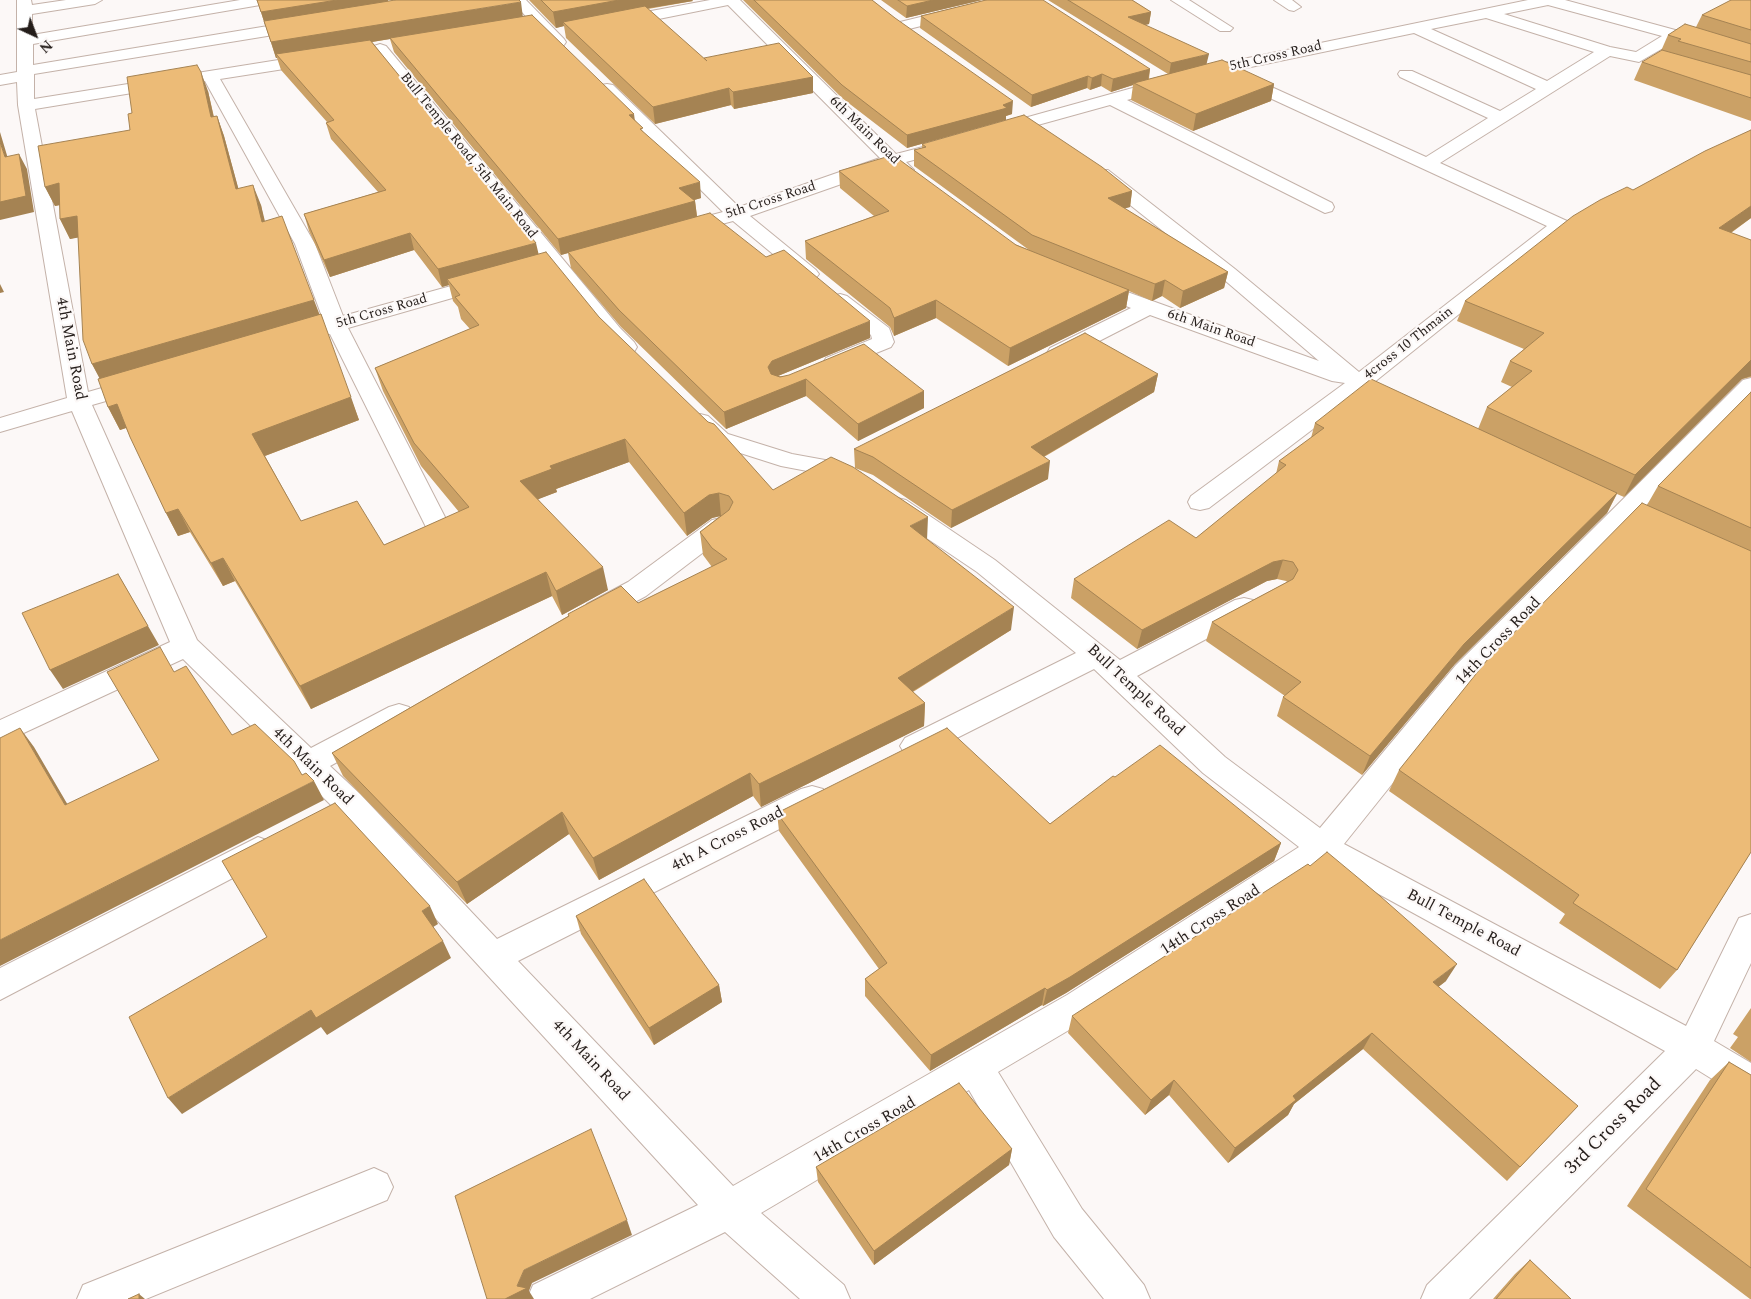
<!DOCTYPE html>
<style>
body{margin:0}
#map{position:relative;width:1751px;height:1299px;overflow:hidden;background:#fcf8f7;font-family:Spectral,serif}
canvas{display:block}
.north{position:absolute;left:10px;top:10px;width:50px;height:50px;-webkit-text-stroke:4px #fcf8f7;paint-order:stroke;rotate:137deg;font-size:14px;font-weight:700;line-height:20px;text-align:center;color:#241d1a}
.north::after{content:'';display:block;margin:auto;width:18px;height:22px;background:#241d1a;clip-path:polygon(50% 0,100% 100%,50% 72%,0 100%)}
</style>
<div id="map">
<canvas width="1751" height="1299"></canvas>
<div class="north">N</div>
</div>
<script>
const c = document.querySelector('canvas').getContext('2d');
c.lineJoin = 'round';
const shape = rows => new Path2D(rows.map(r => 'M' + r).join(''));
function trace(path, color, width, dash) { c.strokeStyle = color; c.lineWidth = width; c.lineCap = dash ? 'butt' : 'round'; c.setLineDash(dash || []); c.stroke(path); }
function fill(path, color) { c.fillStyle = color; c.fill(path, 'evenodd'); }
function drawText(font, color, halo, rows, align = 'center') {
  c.font = font + ' Spectral,serif'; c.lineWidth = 4.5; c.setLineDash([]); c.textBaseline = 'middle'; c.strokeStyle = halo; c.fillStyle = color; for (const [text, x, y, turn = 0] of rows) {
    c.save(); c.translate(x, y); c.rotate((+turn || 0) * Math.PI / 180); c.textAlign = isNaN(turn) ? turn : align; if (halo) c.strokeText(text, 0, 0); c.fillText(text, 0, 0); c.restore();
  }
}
const street = shape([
 [17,0,31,0,32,5,66,0,102,0,95,4,32,14,32,35,240,0,273,0,266,4,33,44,33,65,304,20,312,25,304,30,34,74,34,99,316,54,322,56,324,59,322,62,316,64,220,79,315,244,343,316,487,276,494,278,497,282,494,286,348,328,447,521,444,527,435,529,426,527,423,521,330,334,291,344,283,343,280,338,283,333,324,322,295,244,205,81,35,109,88,392,140,377,148,379,151,384,148,389,92,405,197,640,311,748,389,707,399,704,409,707,413,715,409,723,330,766,360,794,497,939,801,789,812,786,823,789,827,798,823,807,518,961,733,1186,1067,995,1299,847,1203,773,1094,669,925,754,915,757,905,754,900,746,905,738,1076,653,977,572,888,512,885,506,888,500,897,498,906,500,995,560,1120,660,1235,600,1244,598,1253,600,1257,607,1253,614,1137,676,1225,757,1320,828,1456,665,1743,380,1751,378,1751,398,1476,679,1344,844,1686,1026,1739,918,1751,914,1751,963,1714,1041,1751,1063,1751,1100,1738,1095,1696,1069,1469,1299,1421,1299,1427,1285,1665,1051,1324,864,1091,1017,998,1072,1082,1209,1144,1285,1150,1299,1104,1299,1054,1237,969,1090,761,1213,844,1285,850,1299,800,1299,725,1232,590,1299,527,1299,533,1285,698,1205,338,812,183,659,0,744,0,720,170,642,72,411,0,432,0,418,67,398,18,105,17,82,0,85,0,75,17,72,17,0],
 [511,0,526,0,564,39,566,42,564,45,552,45,511,0],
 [710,0,740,0,896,154,950,140,956,141,959,145,956,149,906,162,914,170,911,174,899,174,890,167,750,216,816,270,819,274,816,278,809,280,802,278,733,221,681,235,674,233,671,229,674,225,723,212,599,89,601,85,607,84,613,85,739,207,880,158,728,5,619,27,611,22,619,17,710,0],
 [990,0,1015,0,1013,3,901,31,893,26,896,23,990,0],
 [1171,0,1189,0,1233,28,1230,31,1220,31,1171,0],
 [1274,0,1292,0,1301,7,1294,11,1289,10,1274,0],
 [1528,0,1565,0,1723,43,1751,53,1751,64,1677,40,1639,62,1610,56,1440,163,1567,221,1570,225,1367,388,1209,508,1200,510,1191,508,1188,502,1191,496,1345,383,1332,381,1150,315,1066,358,1058,360,1050,358,1047,353,1050,348,1131,308,1087,290,1084,286,1087,282,1094,280,1319,361,1221,277,1096,178,1093,174,1096,170,1108,170,1235,269,1359,372,1547,226,1233,81,1231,78,1239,73,1245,75,1426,157,1488,118,1400,77,1398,74,1400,71,1412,71,1500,111,1536,89,1414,33,1222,73,1127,100,1332,203,1334,207,1332,211,1325,213,1110,105,998,136,992,135,989,131,992,127,1219,64,1528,0],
 [1548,5,1662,36,1636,52,1610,47,1504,14,1548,5],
 [1486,18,1594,52,1547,81,1431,29,1486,18],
 [380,44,386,46,620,328,634,342,637,347,634,352,626,353,618,352,604,338,374,52,372,49,374,46,380,44],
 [840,294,847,296,889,328,894,342,891,347,834,370,826,368,823,363,826,358,872,339,871,335,833,304,830,300,833,296,840,294],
 [700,414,708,416,728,434,792,454,836,462,861,473,864,478,861,483,852,486,823,474,781,466,712,444,688,421,692,416,700,414],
 [721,518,730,520,734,526,730,532,646,596,605,618,596,621,587,618,583,611,587,604,628,582,712,520,721,518],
 [258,837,269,841,274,850,269,859,0,1000,0,968,258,837],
 [374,1168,387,1174,393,1187,387,1200,146,1299,77,1299,83,1285,374,1168]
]);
trace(street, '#c4b2a9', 2);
fill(street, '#fff');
fill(shape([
 [257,0,388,1,523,16,635,120,644,133,701,198,694,200,695,201,697,216,870,338,778,376,924,391,924,408,858,441,806,396,726,429,621,327,571,268,568,253,561,255,394,52,390,39,372,42,538,254,599,317,773,490,927,539,1011,630,913,692,925,703,924,726,761,807,753,796,599,880,569,834,467,904,343,776,332,753,568,616,568,614,638,603,712,567,703,555,700,532,720,516,712,518,687,536,629,462,556,489,557,492,538,499,608,590,562,615,552,596,311,709,235,581,223,586,190,532,178,536,166,513,126,428,120,430,108,407,100,378,92,364,78,237,70,239,60,219,60,205,55,206,45,187,130,130,208,91,214,117,217,116,224,136,238,188,261,205,264,221,319,314,359,420,265,456,301,521,384,545,459,512,421,466,383,391,375,368,470,329,461,319,458,307,453,301,449,285,442,287,414,250,330,277,309,231,304,214,378,192,331,139,326,123,327,122,281,70,277,58,276,58],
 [529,0,692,0,693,1,648,9,704,59,813,77,813,93,734,109,731,105,655,124,566,38,564,26,556,28],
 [743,0,872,0,1012,114,1006,116,1006,120,907,148,842,98],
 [881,0,982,0,906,18],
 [1048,0,1132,0,1151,12,1149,24,1145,25,1207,64,1274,84,1271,101,1193,131,1131,100,1133,85,1111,92,1101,86,1090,90,1087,88,1031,107,920,28,921,16,1150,69,1149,79,1168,74],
 [1751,0,1751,121,1634,80,1642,62,1661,51,1668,35,1696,27,1702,15],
 [1751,130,1751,218,1731,233,1751,240,1751,377,1742,379,1624,497,1617,494,1607,513,1455,664,1362,775,1277,716,1283,697,1285,696,1206,641,1212,622,1287,582,1286,581,1277,579,1267,581,1137,649,1071,598,1074,579,1196,538,1276,474,1279,461,1311,438,1315,423,1478,429,1487,407,1512,387,1501,382,1510,361,1524,349,1457,321,1465,301,1633,190],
 [922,144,1132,191,1130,207,1124,208,1228,272,1224,288,1180,308,1162,296,1152,301,1129,291,1126,308,1008,366,936,318,894,336,890,327,806,259,805,241,874,216,840,188,839,171,1029,250,914,166,914,150,922,148],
 [1158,374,1154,392,1044,457,1048,479,951,528,873,475,855,468,854,449],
 [1751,392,1751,852,1677,970,1660,989,1559,923,1565,914,1389,791,1399,770,1647,505,1658,486],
 [1115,777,1281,843,1274,861,1066,993,1043,1006,1042,1005,930,1071,865,996,865,979,879,969,779,831,777,813,1050,824],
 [576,916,719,985,722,1002,654,1045,581,934],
 [1446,981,1438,987,1578,1106,1507,1181,1363,1049,1294,1104,1288,1115,1228,1163,1169,1095,1145,1115,1068,1033,1072,1016],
 [1751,1008,1751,1062,1730,1048,1738,1037,1733,1034],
 [1729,1062,1751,1075,1751,1299,1750,1299,1627,1206,1710,1080],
 [1012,1149,1009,1165,874,1265,818,1182,816,1167],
 [1530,1260,1571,1299,1493,1299,1515,1274]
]), '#cba166');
fill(shape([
 [337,0,388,0,389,5,265,25,261,12],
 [619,0,692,0,693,1,563,22,564,26,556,28,553,12],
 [933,0,982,0,906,18,907,6],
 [521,2,523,18,390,38,390,39,279,57,276,54,277,58,276,58,271,42],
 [1151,12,1149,24,1127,29,1128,17],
 [1209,54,1206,66,1169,75,1171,63],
 [1150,69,1148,81,1134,83,1133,85,1111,92,1113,79],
 [201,72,208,91,218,137,211,117],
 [1102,74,1101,86,1090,90,1092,78],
 [1088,76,1087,88,1031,107,1032,95],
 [813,77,813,93,734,109,733,92],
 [1274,84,1271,101,1193,131,1196,114],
 [729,88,731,105,655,124,653,107],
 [1013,101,1012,114,1006,116,1006,120,907,148,907,135],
 [634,114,636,129,629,115],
 [217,116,224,136,244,209,236,189],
 [0,132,12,172,5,157,0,142],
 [19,154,27,169,34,212,0,220,0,202],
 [700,182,701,198,681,204,679,188],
 [59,183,69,203,55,206,45,187],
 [253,185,261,205,270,242,262,222],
 [1132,191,1130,207,1106,214,1108,198],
 [695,201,697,217,561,255,558,239],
 [1751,206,1751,218,1709,248,1719,228],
 [77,216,87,236,70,239,60,219],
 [410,233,414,250,330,277,324,260],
 [536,243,540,260,447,279,449,285,442,287,438,269],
 [1228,272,1224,288,1180,308,1183,291],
 [1165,280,1162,296,1152,301,1155,284],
 [0,284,4,292,0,293],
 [1129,290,1126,308,1008,366,1010,348],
 [314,300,322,321,103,385,92,364],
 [936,300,936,318,894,336,894,318],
 [870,321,870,338,773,378,768,367,772,361],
 [1751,360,1751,376,1742,379,1624,497,1635,475],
 [1158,374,1154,392,1029,465,1031,447],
 [806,379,806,396,726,429,724,412],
 [924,391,924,408,858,441,858,424],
 [351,397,359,420,262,457,252,434],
 [117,404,129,427,120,430,108,407],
 [625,439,629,462,556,489,557,492,526,504,520,481,550,466],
 [1050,461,1048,479,951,528,952,510],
 [719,493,721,516,712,518,687,536,684,513,709,495],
 [1617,493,1607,513,1455,664,1362,775,1370,756,1464,644],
 [178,509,190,532,178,536,166,513],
 [928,517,927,540,910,526],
 [223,558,235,581,223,586,211,563],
 [1283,560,1277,579,1267,581,1137,649,1142,630,1273,562],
 [603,567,608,590,562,615,556,591],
 [546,572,552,596,311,709,300,686],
 [118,574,159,645,63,689,50,670],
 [1014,607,1011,630,897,701,898,678],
 [925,703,924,726,761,807,759,784],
 [20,728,34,747,79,824,65,805],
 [750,773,753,796,599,880,593,858],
 [314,781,324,800,0,966,0,940],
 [562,812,569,834,467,904,457,882],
 [1281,843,1274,861,1066,993,1043,1006,1047,990],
 [430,906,438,924,430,929,422,911],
 [443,941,451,958,327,1035,321,1027,182,1114,168,1098,311,1010],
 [1457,964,1446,981,1423,999,1433,982],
 [719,985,722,1002,654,1045,649,1028],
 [1045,988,1042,1005,930,1071,931,1055],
 [1372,1033,1363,1049,1294,1104,1288,1115,1228,1163,1235,1148,1293,1096],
 [1174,1080,1169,1095,1145,1115,1151,1100],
 [1012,1149,1009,1165,874,1265,874,1251],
 [627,1220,632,1235,532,1283,529,1291,534,1299,505,1299,517,1286,524,1270],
 [139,1294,145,1299,139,1299]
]), '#a58353');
const building = shape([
 [257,0,337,0,261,12,257,0],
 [395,0,519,0,521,2,271,42,264,21,395,0],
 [541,0,619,0,553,12,541,0],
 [754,0,872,0,895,18,1013,101,1003,105,1007,108,907,135,842,85,754,0],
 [898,0,933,0,907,6,898,0],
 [986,0,1043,0,1150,69,1113,79,1102,74,1092,78,1088,76,1032,95,921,16,986,0],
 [1068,0,1132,0,1151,12,1128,17,1209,54,1171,63,1068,0],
 [1731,0,1751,0,1751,30,1702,15,1731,0],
 [645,6,707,61,704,58,779,43,813,77,733,92,729,88,653,107,563,22,645,6],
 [532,15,634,114,629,115,643,128,640,129,700,182,679,188,695,201,558,239,390,38,532,15],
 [1685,24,1751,44,1751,62,1678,41,1681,39,1668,35,1685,24],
 [370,40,536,243,438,269,410,233,324,260,304,214,386,190,326,123,334,120,276,54,370,40],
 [1662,50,1751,75,1751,98,1642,62,1662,50],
 [1222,60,1274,84,1196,114,1134,83,1222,60],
 [197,65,201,72,211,117,217,116,236,189,253,185,262,222,282,216,314,300,92,364,83,340,77,216,60,219,59,183,45,187,38,146,130,130,128,114,132,113,127,77,197,65],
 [1024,115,1102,167,1132,191,1108,198,1228,272,1183,291,1165,280,1155,284,1032,235,914,150,926,147,922,144,1024,115],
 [1751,130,1751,206,1719,228,1751,240,1751,360,1635,475,1487,407,1532,371,1510,361,1544,333,1465,301,1573,216,1600,200,1627,187,1633,190,1705,151,1751,130],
 [0,142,5,157,19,154,26,196,0,202,0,142],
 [893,155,1016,245,1129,290,1010,348,936,300,894,318,890,308,805,241,889,211,839,171,893,155],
 [710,213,766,257,784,250,870,321,772,361,768,367,771,374,780,377,789,375,864,344,924,391,858,424,806,379,724,412,619,310,568,252,710,213],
 [546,252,599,317,708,422,714,424,773,490,831,457,853,467,928,517,910,526,1014,607,898,678,925,703,759,784,750,773,593,858,562,812,457,882,332,753,569,616,568,614,621,586,638,603,727,559,712,548,700,532,729,510,733,502,729,496,719,493,709,495,684,513,625,439,550,466,552,469,520,481,603,567,556,591,546,572,300,686,223,558,211,563,178,509,166,513,130,437,117,404,108,407,98,379,321,314,351,397,252,434,301,521,357,501,384,545,469,507,414,443,375,368,479,325,455,297,460,295,447,279,546,252],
 [1085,333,1158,374,1031,447,1050,461,952,510,873,457,854,449,1085,333],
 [1371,379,1617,493,1464,644,1370,756,1283,697,1301,682,1212,622,1293,579,1298,570,1293,562,1283,560,1273,562,1142,630,1074,579,1169,520,1196,538,1286,465,1279,461,1324,428,1315,423,1371,379],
 [1751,392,1751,528,1658,486,1751,392],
 [1642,503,1751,551,1751,852,1677,970,1573,903,1579,895,1399,770,1488,659,1642,503],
 [118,574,148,626,50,670,22,613,118,574],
 [160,647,174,672,186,666,232,735,255,724,294,761,302,775,306,773,314,781,0,940,0,738,20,728,65,805,159,760,107,672,160,647],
 [947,728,1050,824,1113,776,1115,777,1160,745,1281,843,1070,977,1047,990,1045,988,931,1055,865,979,887,963,777,813,947,728],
 [335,803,430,906,422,911,443,941,316,1018,311,1010,168,1098,129,1017,267,937,222,861,335,803],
 [1327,852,1380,896,1457,964,1433,982,1578,1106,1520,1167,1372,1033,1293,1096,1296,1100,1235,1148,1174,1080,1151,1100,1072,1016,1308,864,1310,866,1327,852],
 [644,879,719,985,649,1028,576,916,644,879],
 [1729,1062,1751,1075,1751,1268,1646,1189,1729,1062],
 [959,1083,1012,1149,874,1251,816,1167,959,1083],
 [591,1129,627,1220,524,1270,517,1286,527,1288,505,1299,487,1299,455,1196,591,1129],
 [1530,1260,1571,1299,1496,1299,1530,1260],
 [139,1294,139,1299,128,1299,139,1294]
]);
fill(building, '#ecbb77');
trace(building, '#a58353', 1);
drawText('14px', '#241d1a', '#fcf8f7', [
 ["5th Cross Road",1276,57,-13],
 ["6th Main Road",864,131,44],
 ["Bull Temple Road, 5th Main Road",468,156,51],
 ["5th Cross Road",771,201,-18],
 ["5th Cross Road",382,312,-16],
 ["6th Main Road",1211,329,19],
 ["4cross 10 Thmain",1409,344,-38]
]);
drawText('16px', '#241d1a', '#fcf8f7', [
 ["4th Main Road",70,349,79],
 ["14th Cross Road",1499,642,-46],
 ["Bull Temple Road",1135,691,43],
 ["4th Main Road",312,767,44],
 ["4th A Cross Road",728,840,-27],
 ["14th Cross Road",1211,921,-33],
 ["Bull Temple Road",1463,924,28],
 ["4th Main Road",590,1061,47],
 ["14th Cross Road",865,1131,-30]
]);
drawText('19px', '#241d1a', '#fcf8f7', [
 ["3rd Cross Road",1614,1127,-45]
]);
</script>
